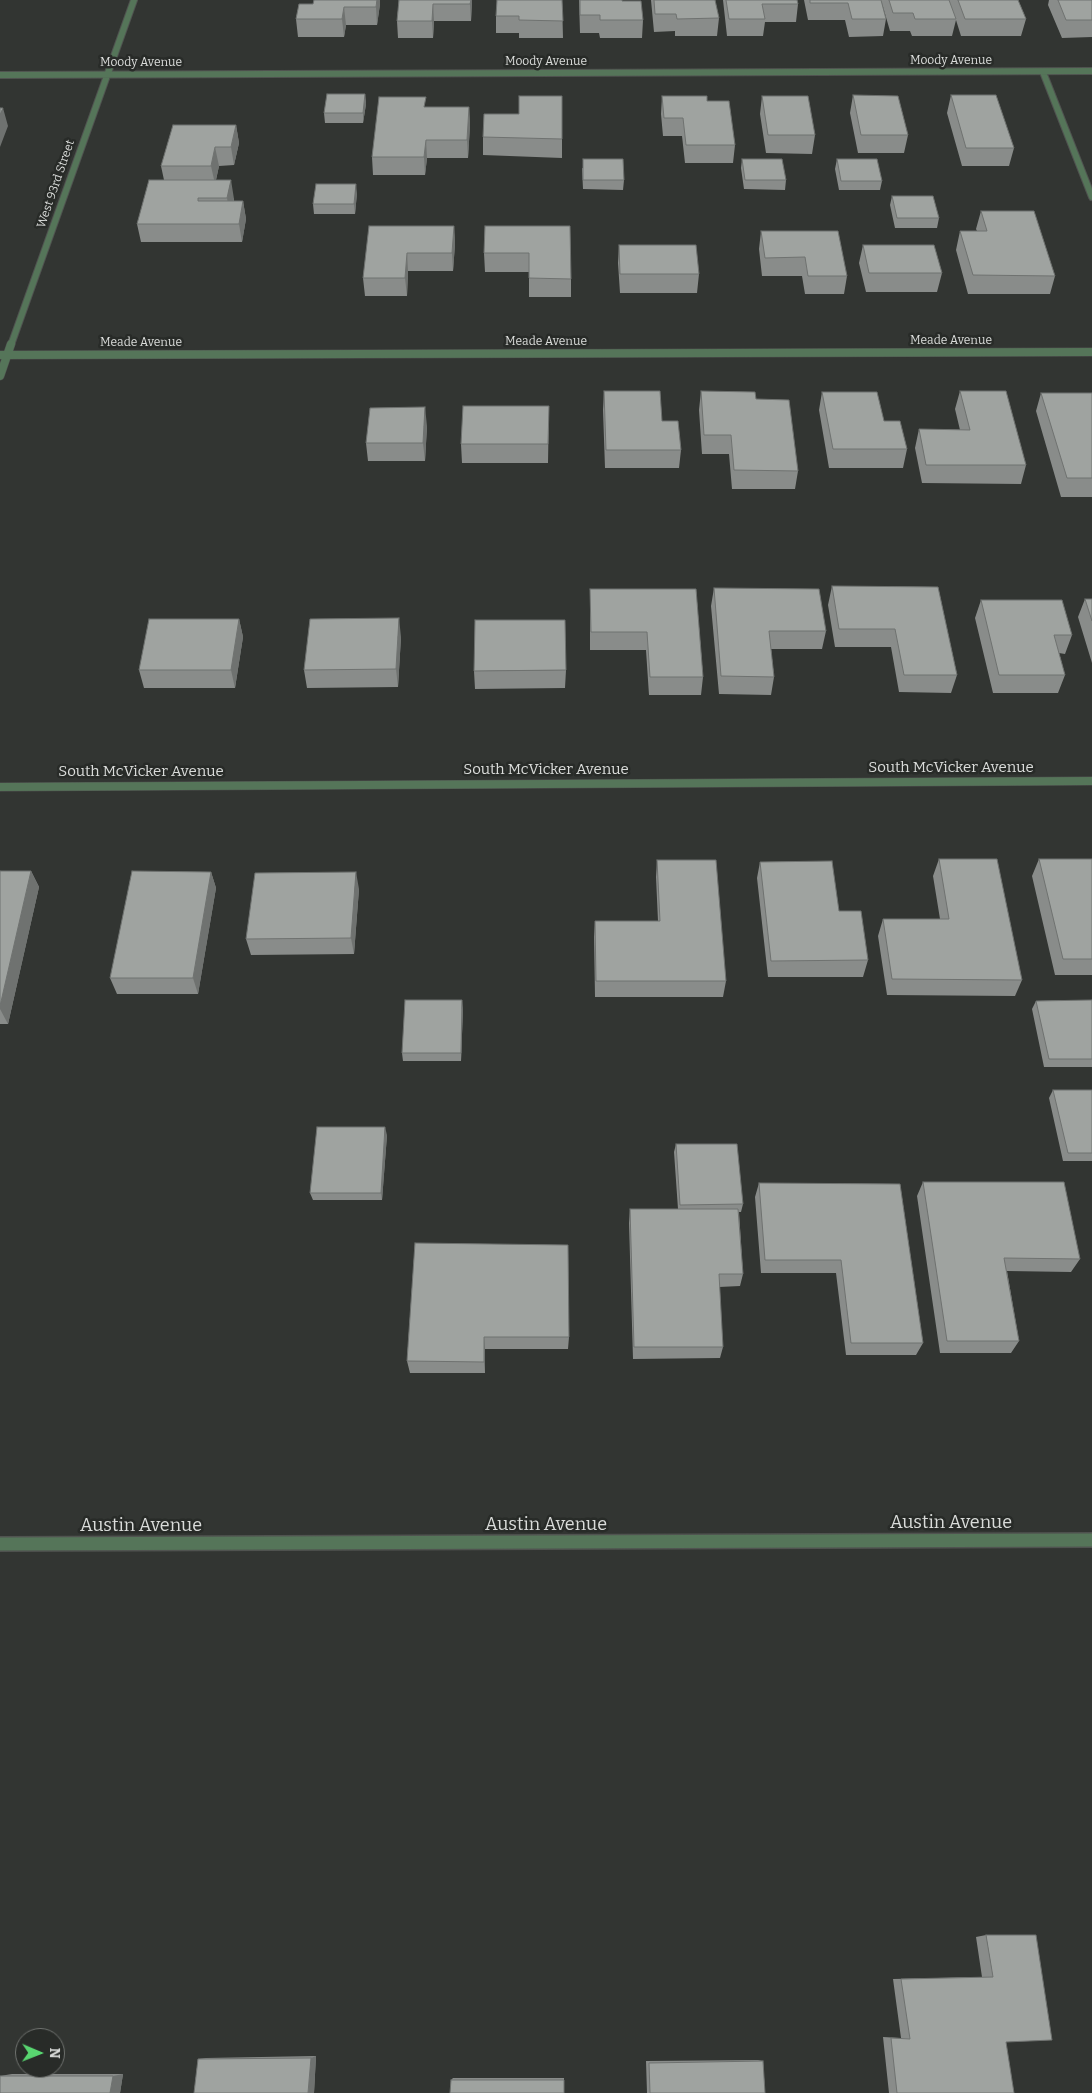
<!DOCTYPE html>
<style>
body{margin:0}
#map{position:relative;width:1092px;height:2093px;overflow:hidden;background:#323532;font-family:Bitter,serif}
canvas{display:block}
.north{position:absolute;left:15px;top:2028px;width:50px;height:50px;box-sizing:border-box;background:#282b28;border:1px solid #6f726f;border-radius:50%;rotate:91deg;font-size:14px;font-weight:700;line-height:20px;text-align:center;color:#dadcda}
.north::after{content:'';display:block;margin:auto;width:18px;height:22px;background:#58d570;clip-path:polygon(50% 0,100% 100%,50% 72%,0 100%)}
</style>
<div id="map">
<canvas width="1092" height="2093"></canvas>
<div class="north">N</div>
</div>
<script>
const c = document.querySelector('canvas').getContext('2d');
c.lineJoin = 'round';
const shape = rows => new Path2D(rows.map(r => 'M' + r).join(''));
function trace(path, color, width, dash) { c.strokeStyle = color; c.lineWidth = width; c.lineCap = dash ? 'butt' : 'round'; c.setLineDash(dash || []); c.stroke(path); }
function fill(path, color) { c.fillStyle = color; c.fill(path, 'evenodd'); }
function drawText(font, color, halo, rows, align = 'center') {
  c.font = font + ' Bitter,serif'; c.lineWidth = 5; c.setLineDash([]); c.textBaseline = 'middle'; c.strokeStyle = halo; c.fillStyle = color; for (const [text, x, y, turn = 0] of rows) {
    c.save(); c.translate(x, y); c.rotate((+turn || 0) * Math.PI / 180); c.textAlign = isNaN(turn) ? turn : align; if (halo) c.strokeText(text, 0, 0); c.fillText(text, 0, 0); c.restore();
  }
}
const minorFar2 = shape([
 [1043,72,1092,197],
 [0,75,1092,71],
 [11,345,134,0]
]);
const minorFar1 = shape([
 [0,355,1092,352],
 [0,376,11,344],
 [0,787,1092,781]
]);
const minor = shape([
 [0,1544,1092,1540]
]);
trace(minorFar2, '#505350', 8);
trace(minorFar1, '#505350', 9);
trace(minor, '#505350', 16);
trace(minorFar2, '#557559', 6);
trace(minorFar1, '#557559', 8);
trace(minor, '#557559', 13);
fill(shape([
 [399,0,472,0,471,21,434,21,433,38,398,38,397,21],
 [562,0,563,38,519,38,519,33,496,33,496,16],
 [579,0,622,0,622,1,643,20,642,38,600,38,599,33,580,33],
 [651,0,715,0,719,18,717,36,675,36,675,31,654,32],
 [723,0,797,0,798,4,796,22,765,22,763,36,727,36],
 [804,0,881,0,886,19,883,36,849,37,845,20,808,20],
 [881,0,1018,0,1026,19,1021,36,961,36,956,20,952,36,912,36,910,31,890,31],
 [1049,0,1092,0,1092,37,1062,38,1048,5],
 [299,4,380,4,377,25,346,25,344,37,298,37,296,19],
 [365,94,366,104,363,123,325,123,324,113],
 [853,95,908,135,904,153,858,153,850,113],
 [951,95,1014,148,1009,166,962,166,947,113],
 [562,96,562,158,483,155,483,137,519,114],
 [662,96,707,101,735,145,733,163,685,163,682,136,663,136,661,114],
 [762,96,815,135,812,154,766,153,760,114],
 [427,107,469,107,470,125,468,158,427,158,425,175,373,175,372,157],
 [236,125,239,143,234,165,219,166,216,180,234,199,234,201,243,201,246,219,242,242,141,242,137,224,164,180,161,166],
 [742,159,786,180,785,190,744,189,741,168],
 [837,159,882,181,880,190,839,190,835,169],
 [582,168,624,180,623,190,583,189],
 [357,193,355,214,314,214,313,204],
 [892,196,939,218,937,228,895,228,890,205],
 [981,211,1055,276,1050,294,968,294,956,250,960,231,977,231,976,229],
 [454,226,455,244,453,271,408,271,407,296,365,296,363,278],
 [485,226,571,279,571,297,529,297,529,272,485,272,484,253],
 [761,231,847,276,844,294,805,294,802,276,762,276,759,249],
 [619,245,699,274,697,293,620,293,618,263],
 [863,245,942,273,937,292,866,292,859,263],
 [604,391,662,421,681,450,679,468,605,468,603,410],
 [701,391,798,471,795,489,732,489,729,454,702,454,699,410],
 [960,391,1026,465,1021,484,922,483,915,448,919,429,960,430,955,409],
 [822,392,907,449,903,468,829,468,819,410],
 [1041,393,1092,393,1092,497,1061,497,1036,411],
 [549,406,548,463,462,463,461,444],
 [427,426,425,461,368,461,366,443],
 [832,586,938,587,957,675,951,693,899,692,891,647,835,647,828,605],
 [714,588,826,631,822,649,771,649,774,677,771,695,719,694,711,606],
 [590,589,696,589,703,677,701,695,649,695,646,650,590,650],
 [1085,599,1092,599,1092,663,1078,617],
 [981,600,1072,635,1065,654,1059,653,1065,675,1058,693,993,693,975,618],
 [239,619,243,637,235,688,144,688,139,670],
 [401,637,398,687,307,688,304,670],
 [566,670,565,688,475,689,474,671],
 [939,859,1022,980,1015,996,887,995,878,936,883,919,940,919,933,876],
 [1039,859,1092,859,1092,975,1055,975,1032,876],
 [657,860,726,981,723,997,595,997,594,937,595,921,658,921,656,877],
 [760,862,839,911,868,960,863,977,768,977,757,878],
 [0,871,31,871,39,887,8,1024,0,1024],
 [211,872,216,888,198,994,117,994,110,978],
 [359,889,354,954,251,955,246,939],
 [1092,1000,1092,1067,1044,1067,1032,1009,1036,1001],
 [463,1008,461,1061,403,1061,402,1053],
 [1053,1090,1092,1090,1092,1161,1063,1161,1049,1098],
 [387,1135,382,1200,313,1200,310,1193],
 [676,1144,743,1204,741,1212,739,1212,743,1274,740,1286,719,1287,723,1347,720,1358,633,1359,629,1223,630,1209,678,1209,674,1152],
 [923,1182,1080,1259,1071,1272,1007,1271,1019,1341,1011,1353,940,1353,917,1196],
 [759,1183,900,1184,923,1343,916,1355,846,1355,836,1273,761,1273,755,1197],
 [415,1243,569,1337,568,1349,485,1349,485,1373,410,1373,407,1361],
 [986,1935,1014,2093,889,2093,883,2037,901,2038,893,1979,982,1977,976,1937],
 [316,2056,314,2093,194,2093,198,2059,206,2058],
 [758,2060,763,2061,765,2093,647,2093,646,2061],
 [12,2074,123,2074,120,2093,0,2076],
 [453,2078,564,2078,564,2080,451,2080]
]), '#898c8a');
fill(shape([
 [377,0,380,0,380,4,377,25,376,7],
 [471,0,472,0,471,21,470,4],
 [433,4,434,21,433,38,432,21],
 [344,7,346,25,344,37,342,19],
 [365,94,366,104,363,123,363,113],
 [469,107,470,125,468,158,467,140],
 [3,108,8,126,0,147,0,115],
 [236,125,239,143,234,165,231,147],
 [426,140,427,158,425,175,424,157],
 [215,147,219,166,215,184,211,166],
 [231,180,234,199,230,216,227,198],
 [356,184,357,193,355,214,354,204],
 [243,201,246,219,242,242,239,224],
 [454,226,455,244,453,271,452,253],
 [407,253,408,271,407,296,405,278],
 [425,407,427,426,425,461,423,443],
 [399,618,401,637,398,687,396,669],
 [239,619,243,637,235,688,231,670],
 [31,871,39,887,8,1024,0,1009,0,1006],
 [211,872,216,888,198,994,193,978],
 [356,872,359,889,354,954,351,938],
 [462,1000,463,1008,461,1061,461,1053],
 [385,1127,387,1135,382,1200,381,1193],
 [484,1337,485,1349,485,1373,484,1362],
 [316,2056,314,2093,308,2093,311,2058],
 [123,2074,120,2093,110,2093,113,2076]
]), '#6f7270');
const building = shape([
 [314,0,377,0,376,7,344,7,342,19,296,19,299,4,313,4,314,0],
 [399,0,471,0,470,4,433,4,432,21,397,21,399,0],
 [497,0,562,0,563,21,519,20,519,16,496,16,497,0],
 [580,0,622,0,622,1,641,1,643,20,600,20,600,15,580,15,580,0],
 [654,0,715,0,719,18,677,19,676,14,655,14,654,0],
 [726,0,797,0,798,4,762,4,765,19,729,19,726,0],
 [810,0,881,0,886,19,852,19,848,3,810,3,810,0],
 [889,0,949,0,956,19,915,19,913,13,893,13,889,0],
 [958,0,1018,0,1026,19,965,19,958,0],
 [1058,0,1092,0,1092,20,1066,20,1058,0],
 [327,94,365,94,363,113,324,113,327,94],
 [853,95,898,96,908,135,861,135,853,95],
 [951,95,996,95,1014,148,966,148,951,95],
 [519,96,562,96,562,139,483,137,484,114,519,114,519,96],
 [662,96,707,96,707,101,729,101,735,145,686,145,683,118,664,118,662,96],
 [762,96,808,96,815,135,768,135,762,96],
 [379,97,426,97,424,107,469,107,467,140,426,140,424,157,372,157,379,97],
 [0,108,3,108,0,115,0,108],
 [173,125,236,125,231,147,215,147,211,166,161,166,173,125],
 [583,159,623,159,624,180,583,180,583,159],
 [742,159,782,159,786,180,745,180,742,159],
 [837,159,877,159,882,181,841,181,837,159],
 [149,180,231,180,227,198,198,198,198,201,243,201,239,224,137,224,149,180],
 [316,184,356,184,354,204,313,204,316,184],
 [892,196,933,196,939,218,897,218,892,196],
 [981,211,1034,211,1055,276,973,275,960,231,987,231,981,211],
 [369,226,454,226,452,253,407,253,405,278,363,278,369,226],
 [485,226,570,226,571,279,529,278,529,253,484,253,485,226],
 [761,231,838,231,847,276,808,276,805,257,765,258,761,231],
 [619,245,696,245,699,274,620,274,619,245],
 [863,245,934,245,942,273,869,273,863,245],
 [604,391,660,391,662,421,678,421,681,450,606,450,604,391],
 [701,391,755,392,756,399,789,400,798,471,734,470,731,435,704,435,701,391],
 [960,391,1006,391,1026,465,926,465,919,429,970,430,960,391],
 [822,392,877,392,884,421,900,421,907,449,833,449,822,392],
 [1041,393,1092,393,1092,478,1067,478,1041,393],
 [463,406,549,406,548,444,461,444,463,406],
 [425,407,423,443,366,443,370,408,425,407],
 [832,586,938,587,957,675,904,675,895,629,839,629,832,586],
 [714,588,819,589,826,631,769,631,774,677,721,676,714,588],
 [590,589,696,589,703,677,650,677,647,632,591,632,590,589],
 [1085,599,1092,599,1092,621,1085,599],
 [981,600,1062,600,1072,635,1054,635,1065,675,999,675,981,600],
 [399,618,396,669,304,670,310,619,399,618],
 [149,619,239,619,231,670,139,670,149,619],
 [475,620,565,620,566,670,474,671,475,620],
 [939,859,997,859,1022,980,892,979,883,919,949,919,939,859],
 [1039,859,1092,859,1092,959,1063,959,1039,859],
 [657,860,716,860,726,981,596,981,595,921,660,921,657,860],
 [832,861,839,911,861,911,868,960,771,961,760,862,832,861],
 [0,871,31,871,0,1006,0,871],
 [132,871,211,872,193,978,110,978,132,871],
 [356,872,351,938,246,939,255,873,356,872],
 [405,1000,462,1000,461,1053,402,1053,405,1000],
 [1092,1000,1092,1059,1049,1059,1036,1001,1092,1000],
 [1053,1090,1092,1090,1092,1153,1068,1153,1053,1090],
 [317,1127,385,1127,381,1193,310,1193,317,1127],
 [676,1144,737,1144,743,1204,680,1205,676,1144],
 [923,1182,1064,1182,1080,1259,1004,1258,1019,1341,947,1341,923,1182],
 [759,1183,900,1184,923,1343,851,1343,841,1260,765,1260,759,1183],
 [630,1209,738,1209,743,1274,719,1274,723,1347,634,1347,630,1209],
 [415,1243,568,1245,569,1337,484,1337,484,1362,407,1361,415,1243],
 [986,1935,1036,1935,1052,2040,1006,2042,1014,2093,897,2093,891,2038,910,2039,901,1979,993,1977,986,1935],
 [311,2058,308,2093,194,2093,198,2059,311,2058],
 [763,2061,765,2093,650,2093,649,2063,763,2061],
 [0,2076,113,2076,110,2093,0,2093,0,2076],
 [451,2080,564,2080,564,2093,450,2093,451,2080]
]);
fill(building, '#9fa3a0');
trace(building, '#6f7270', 1);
drawText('12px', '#dadcda', '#282b28', [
 ["Moody Avenue",951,61],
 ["Moody Avenue",546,62],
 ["Moody Avenue",141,63],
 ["West 93rd Street",56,184,-71],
 ["Meade Avenue",951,341],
 ["Meade Avenue",546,342],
 ["Meade Avenue",141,343]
]);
drawText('15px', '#dadcda', '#282b28', [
 ["South McVicker Avenue",951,768],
 ["South McVicker Avenue",546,770],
 ["South McVicker Avenue",141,772]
]);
drawText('18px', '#dadcda', '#282b28', [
 ["Austin Avenue",951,1523],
 ["Austin Avenue",546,1525],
 ["Austin Avenue",141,1526]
]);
</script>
